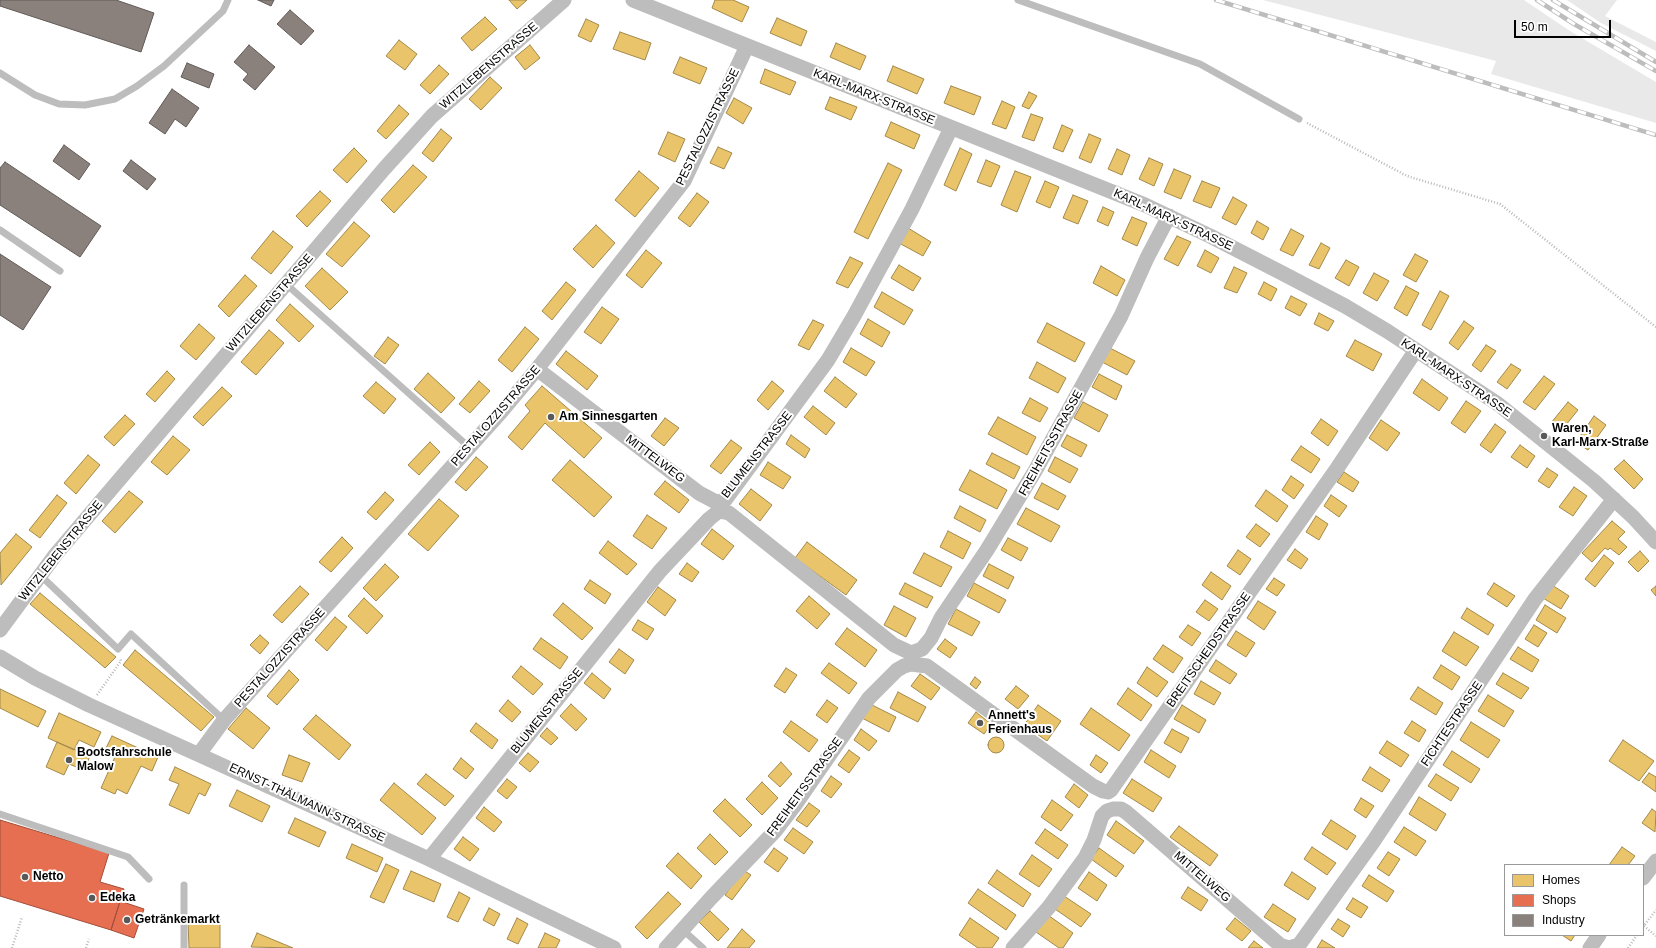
<!DOCTYPE html>
<meta charset="utf-8">
<style>
body{margin:0}
#map{position:relative;width:1656px;height:948px;overflow:hidden;background:#fff;font-family:Helvetica,sans-serif}
canvas{display:block}
.legend{position:absolute;left:1504px;top:864px;width:140px;height:72px;box-sizing:border-box;background:#fff;border:1px solid #999;margin:0;padding:5px 7px;list-style:none;font-size:12px;color:#000}
.legend li{display:flex;align-items:center;gap:8px;height:20px}
.legend b{width:20px;border:1px solid #999}
.scale{position:absolute;left:1514px;top:20px;width:97px;height:18px;box-sizing:border-box;border:2px solid #000;border-top:0;padding-left:5px;font-size:12px;line-height:14px;white-space:nowrap;color:#000;-webkit-text-stroke:3px #fff;paint-order:stroke}
</style>
<div id="map">
<canvas width="1656" height="948"></canvas>
<ul class="legend">
<li><b style="height:11px;background:#e9c46a"></b>Homes</li>
<li><b style="height:11px;background:#e76f51"></b>Shops</li>
<li><b style="height:11px;background:#8a817c"></b>Industry</li>
</ul>
<div class="scale">50 m</div>
</div>
<script>
const c = document.querySelector('canvas').getContext('2d');
c.lineJoin = 'round';
function fill(path, color) { c.fillStyle = color; c.fill(path, 'evenodd'); }
const shape = rows => new Path2D(rows.map(r => 'M' + r).join(''));
function trace(path, color, width, dash) { c.strokeStyle = color; c.lineWidth = width; c.lineCap = dash ? 'butt' : 'round'; c.setLineDash(dash || []); c.stroke(path); }
function drawText(font, color, halo, rows, align = 'center') {
  c.font = font + ' Helvetica,sans-serif'; c.lineWidth = 4; c.setLineDash([]); c.textBaseline = 'middle'; c.strokeStyle = halo; c.fillStyle = color; for (const [text, x, y, turn = 0] of rows) {
    c.save(); c.translate(x, y); c.rotate((+turn || 0) * Math.PI / 180); c.textAlign = isNaN(turn) ? turn : align; if (halo) c.strokeText(text, 0, 0); c.fillText(text, 0, 0); c.restore();
  }
}
fill(shape([
 [1263,0,1524,0,1570,31,1656,82,1656,123,1491,74,1496,61],
 [1567,0,1617,0,1605,16,1656,42,1656,51,1601,23]
]), '#e9e9e9');
const homes = shape([
 [509,0,527,0,517,9,509,0],
 [715,0,733,0,749,7,742,22,712,8,715,0],
 [485,17,497,29,472,51,461,38,485,17],
 [777,18,807,31,801,46,770,33,777,18],
 [586,19,599,25,591,42,578,36,586,19],
 [620,32,651,43,645,60,613,49,620,32],
 [399,40,417,54,405,70,386,56,399,40],
 [836,43,866,56,860,70,830,57,836,43],
 [530,45,540,58,525,70,515,57,530,45],
 [680,57,707,68,700,84,673,73,680,57],
 [439,65,449,74,430,94,420,85,439,65],
 [893,66,924,79,917,94,887,81,893,66],
 [765,69,796,82,790,95,760,83,765,69],
 [490,77,502,88,481,110,469,99,490,77],
 [951,86,981,97,974,115,944,103,951,86],
 [1029,92,1037,96,1029,109,1022,106,1029,92],
 [830,97,857,107,851,120,825,109,830,97],
 [734,98,752,108,743,124,726,113,734,98],
 [1002,101,1015,107,1006,129,992,124,1002,101],
 [399,105,409,114,386,139,377,131,399,105],
 [1031,114,1043,118,1034,141,1022,137,1031,114],
 [891,122,920,135,914,149,885,136,891,122],
 [1062,125,1073,130,1063,152,1053,148,1062,125],
 [441,129,452,138,433,162,422,153,441,129],
 [668,132,685,139,675,162,658,154,668,132],
 [1089,134,1101,139,1091,163,1079,158,1089,134],
 [718,147,732,153,724,169,710,163,718,147],
 [354,148,367,161,347,183,333,170,354,148],
 [960,148,972,154,956,191,944,185,960,148],
 [1117,149,1130,155,1122,175,1108,169,1117,149],
 [1149,158,1163,164,1154,186,1139,179,1149,158],
 [986,160,1000,166,991,187,977,182,986,160],
 [888,163,902,170,868,239,854,232,888,163],
 [413,165,427,177,394,213,381,200,413,165],
 [1174,169,1191,176,1181,199,1164,192,1174,169],
 [639,171,659,188,635,217,615,200,639,171],
 [1015,171,1031,177,1017,212,1001,205,1015,171],
 [1045,181,1059,187,1050,208,1036,202,1045,181],
 [1202,181,1220,188,1211,208,1193,201,1202,181],
 [320,191,331,201,307,227,296,216,320,191],
 [697,193,709,202,690,227,678,218,697,193],
 [1073,195,1088,201,1078,224,1063,218,1073,195],
 [1233,197,1247,205,1236,225,1222,218,1233,197],
 [1103,207,1114,212,1108,226,1097,221,1103,207],
 [1132,217,1147,223,1137,246,1122,239,1132,217],
 [1257,221,1269,228,1263,240,1251,233,1257,221],
 [354,222,370,236,342,267,326,254,354,222],
 [596,225,615,243,593,268,573,249,596,225],
 [908,228,931,242,923,256,899,243,908,228],
 [1291,229,1304,236,1293,256,1280,250,1291,229],
 [273,231,293,247,271,274,251,258,273,231],
 [1177,236,1191,242,1178,266,1164,259,1177,236],
 [1321,243,1330,248,1319,269,1309,265,1321,243],
 [646,250,662,263,642,288,626,275,646,250],
 [1205,250,1219,258,1211,273,1197,266,1205,250],
 [1415,254,1428,261,1416,282,1403,275,1415,254],
 [850,257,863,263,848,288,836,283,850,257],
 [1346,260,1359,267,1349,286,1335,278,1346,260],
 [899,265,921,278,913,291,891,278,899,265],
 [1101,266,1125,280,1117,296,1093,283,1101,266],
 [1234,267,1247,273,1237,293,1224,288,1234,267],
 [322,268,348,292,330,310,305,286,322,268],
 [1374,273,1389,281,1377,301,1363,293,1374,273],
 [245,275,257,286,229,317,218,306,245,275],
 [566,282,576,290,552,320,542,311,566,282],
 [1264,282,1277,289,1271,301,1258,294,1264,282],
 [1406,286,1419,293,1407,316,1394,308,1406,286],
 [1440,291,1449,296,1431,330,1422,325,1440,291],
 [882,292,913,310,904,325,874,307,882,292],
 [1291,296,1307,304,1300,316,1285,308,1291,296],
 [290,304,314,326,299,342,276,320,290,304],
 [602,307,619,319,601,344,584,332,602,307],
 [1319,313,1334,321,1328,331,1314,324,1319,313],
 [868,319,890,332,882,347,860,334,868,319],
 [813,320,824,325,809,350,798,345,813,320],
 [1464,321,1474,328,1458,350,1449,343,1464,321],
 [1047,323,1085,343,1075,362,1037,342,1047,323],
 [199,324,215,338,196,360,180,346,199,324],
 [525,327,539,339,512,372,498,360,525,327],
 [269,330,284,343,256,375,241,362,269,330],
 [388,337,399,345,385,364,374,356,388,337],
 [1355,340,1382,354,1373,371,1346,356,1355,340],
 [1486,345,1496,351,1481,372,1472,365,1486,345],
 [851,348,875,362,866,376,843,362,851,348],
 [1110,348,1135,361,1127,375,1102,362,1110,348],
 [566,351,598,376,587,390,556,364,566,351],
 [1037,362,1066,378,1058,393,1029,378,1037,362],
 [1511,364,1521,370,1507,389,1497,382,1511,364],
 [167,371,175,379,155,402,146,394,167,371],
 [428,373,455,398,441,413,414,389,428,373],
 [1099,374,1122,386,1116,400,1092,387,1099,374],
 [1544,376,1555,384,1535,410,1523,402,1544,376],
 [835,377,857,394,846,408,824,391,835,377],
 [1422,379,1448,398,1439,411,1413,393,1422,379],
 [479,381,490,391,470,413,459,404,479,381],
 [772,381,784,391,768,410,757,400,772,381],
 [376,382,396,399,384,414,363,396,376,382],
 [542,386,602,438,584,458,545,423,522,450,508,437,530,411,525,405,542,386],
 [222,387,232,396,203,426,193,417,222,387],
 [1030,398,1048,408,1040,422,1022,413,1030,398],
 [1466,401,1481,411,1465,433,1451,423,1466,401],
 [1083,402,1108,415,1099,432,1074,418,1083,402],
 [1568,402,1578,410,1561,431,1551,423,1568,402],
 [813,406,835,423,826,435,804,417,813,406],
 [125,415,135,424,114,446,104,437,125,415],
 [1594,416,1606,425,1588,450,1576,442,1594,416],
 [998,417,1036,437,1027,455,988,434,998,417],
 [665,418,679,428,664,446,651,436,665,418],
 [1321,419,1338,431,1328,446,1311,433,1321,419],
 [1381,420,1400,433,1387,451,1369,438,1381,420],
 [1495,424,1506,432,1491,453,1480,445,1495,424],
 [791,435,810,449,805,458,786,444,791,435],
 [1067,435,1087,445,1081,457,1061,446,1067,435],
 [173,436,190,450,167,475,151,462,173,436],
 [731,440,742,448,721,474,710,466,731,440],
 [430,442,440,452,419,475,408,465,430,442],
 [1520,445,1535,456,1527,468,1511,457,1520,445],
 [1301,446,1320,459,1311,473,1291,460,1301,446],
 [992,453,1020,467,1014,479,986,464,992,453],
 [88,455,100,465,76,494,64,483,88,455],
 [476,457,488,467,466,491,455,482,476,457],
 [1055,457,1078,469,1070,483,1048,471,1055,457],
 [570,460,612,497,594,517,552,480,570,460],
 [1624,460,1643,479,1634,489,1614,469,1624,460],
 [768,462,791,477,783,489,760,475,768,462],
 [1547,468,1558,475,1549,488,1538,481,1547,468],
 [970,470,1007,490,997,509,959,490,970,470],
 [1344,472,1359,482,1353,492,1337,482,1344,472],
 [1291,476,1304,485,1294,499,1282,490,1291,476],
 [665,481,689,500,679,513,654,494,665,481],
 [1042,483,1066,496,1058,510,1034,498,1042,483],
 [1574,487,1587,496,1573,516,1559,507,1574,487],
 [751,489,772,505,760,521,739,504,751,489],
 [1266,490,1288,506,1277,522,1255,506,1266,490],
 [129,491,143,502,115,533,102,521,129,491],
 [385,492,394,500,376,520,367,512,385,492],
 [57,495,67,503,40,538,29,530,57,495],
 [1331,495,1347,506,1339,517,1324,506,1331,495],
 [439,499,459,516,428,551,408,534,439,499],
 [960,506,986,520,980,532,954,518,960,506],
 [1026,508,1060,526,1051,542,1017,524,1026,508],
 [647,515,667,528,652,549,633,536,647,515],
 [1316,516,1328,524,1319,540,1306,532,1316,516],
 [1612,521,1625,532,1618,539,1627,547,1619,555,1610,548,1608,550,1605,548,1592,562,1582,553,1612,521],
 [1256,524,1270,534,1260,547,1246,537,1256,524],
 [712,529,734,546,723,560,701,544,712,529],
 [948,531,971,543,963,559,940,547,948,531],
 [16,534,32,547,1,585,0,553,16,534],
 [342,537,353,548,331,572,319,562,342,537],
 [1008,538,1028,548,1021,561,1001,550,1008,538],
 [608,541,637,564,627,575,599,553,608,541],
 [807,542,857,580,846,595,795,558,807,542],
 [1295,549,1308,559,1301,569,1287,560,1295,549],
 [1238,550,1251,559,1240,575,1227,566,1238,550],
 [1640,551,1649,561,1638,572,1628,562,1640,551],
 [924,553,952,567,941,587,913,573,924,553],
 [1604,555,1614,563,1595,587,1585,579,1604,555],
 [687,563,699,572,692,582,679,574,687,563],
 [385,564,399,577,376,601,363,588,385,564],
 [989,564,1014,577,1008,589,983,576,989,564],
 [1211,572,1231,586,1222,600,1202,585,1211,572],
 [1274,578,1285,585,1277,596,1266,589,1274,578],
 [590,580,611,594,605,604,584,589,590,580],
 [905,583,933,597,927,608,899,594,905,583],
 [974,583,1006,600,999,613,967,596,974,583],
 [1494,583,1515,596,1507,607,1487,594,1494,583],
 [1552,585,1569,596,1561,609,1543,598,1552,585],
 [300,586,309,594,282,623,273,615,300,586],
 [1656,586,1656,596,1651,590,1656,586],
 [658,587,676,600,665,616,647,602,658,587],
 [40,593,116,657,105,668,30,604,40,593],
 [809,596,830,614,817,629,796,611,809,596],
 [364,598,383,616,367,634,348,616,364,598],
 [1205,600,1218,609,1209,621,1196,612,1205,600],
 [1258,601,1276,612,1264,630,1247,618,1258,601],
 [563,603,593,628,582,640,553,615,563,603],
 [1545,605,1566,618,1557,633,1536,620,1545,605],
 [894,606,916,618,906,637,884,625,894,606],
 [1467,608,1494,625,1488,635,1461,618,1467,608],
 [956,609,980,622,972,636,948,624,956,609],
 [335,617,347,627,327,651,315,640,335,617],
 [638,620,654,629,647,640,632,630,638,620],
 [1188,625,1201,633,1192,646,1179,637,1188,625],
 [1534,625,1547,633,1538,647,1525,639,1534,625],
 [847,628,877,650,865,667,835,644,847,628],
 [1236,631,1255,643,1246,657,1227,645,1236,631],
 [1454,632,1479,647,1466,666,1442,651,1454,632],
 [260,635,269,643,260,654,250,645,260,635],
 [541,638,568,657,560,669,533,649,541,638],
 [945,639,957,648,950,658,937,649,945,639],
 [1163,645,1183,658,1173,673,1153,659,1163,645],
 [1518,647,1539,660,1532,672,1510,659,1518,647],
 [619,649,634,660,625,674,609,662,619,649],
 [135,650,214,717,201,731,123,665,135,650],
 [1216,660,1237,674,1230,684,1209,671,1216,660],
 [829,663,857,683,849,694,821,673,829,663],
 [1441,665,1460,677,1452,690,1433,678,1441,665],
 [521,666,543,684,533,695,512,677,521,666],
 [1147,667,1168,682,1157,697,1137,683,1147,667],
 [786,668,797,675,785,693,774,686,786,668],
 [289,670,299,680,277,705,267,696,289,670],
 [592,673,611,689,604,699,584,683,592,673],
 [1503,673,1529,688,1521,699,1496,684,1503,673],
 [920,674,940,688,931,700,911,686,920,674],
 [975,677,981,682,976,689,970,684,975,677],
 [1201,681,1221,693,1214,705,1194,694,1201,681],
 [1016,686,1029,696,1018,709,1005,699,1016,686],
 [1418,687,1443,703,1436,715,1410,699,1418,687],
 [1128,688,1152,705,1141,721,1117,704,1128,688],
 [0,689,46,711,38,727,0,708,0,689],
 [898,692,926,707,918,722,890,708,898,692],
 [1488,695,1514,711,1504,727,1478,711,1488,695],
 [508,700,521,712,512,722,499,711,508,700],
 [827,700,838,708,827,723,816,715,827,700],
 [571,704,587,719,576,731,560,716,571,704],
 [870,704,896,717,889,732,862,718,870,704],
 [1038,705,1061,721,1047,741,1024,725,1038,705],
 [1182,705,1206,720,1199,733,1174,719,1182,705],
 [246,708,270,728,253,749,228,729,246,708],
 [1091,708,1130,735,1119,751,1080,724,1091,708],
 [976,712,991,724,984,734,968,723,976,712],
 [59,713,101,732,94,747,79,740,74,750,48,738,59,713],
 [316,715,351,745,339,760,303,729,316,715],
 [791,721,818,740,809,752,783,732,791,721],
 [1412,721,1426,730,1419,742,1404,733,1412,721],
 [1471,722,1500,740,1488,758,1460,740,1471,722],
 [476,723,498,740,492,749,470,731,476,723],
 [547,728,558,738,551,745,540,736,547,728],
 [861,729,877,741,869,751,854,740,861,729],
 [1172,729,1189,738,1181,753,1164,743,1172,729],
 [112,736,158,757,152,771,141,766,127,794,117,789,115,794,101,788,115,757,104,752,112,736],
 '988 745a8 8 0 1 1 16 0a8 8 0 1 1-16 0Z',
 [1623,740,1654,761,1639,781,1609,761,1623,740],
 [1387,741,1409,755,1401,767,1379,753,1387,741],
 [57,742,90,756,84,770,69,764,64,775,46,767,57,742],
 [849,750,860,758,849,773,838,765,849,750],
 [1151,750,1176,766,1169,778,1144,762,1151,750],
 [1452,751,1480,769,1471,783,1443,765,1452,751],
 [528,753,539,762,530,772,519,763,528,753],
 [289,755,310,763,302,782,282,775,289,755],
 [1096,755,1108,763,1101,773,1090,765,1096,755],
 [461,758,474,769,466,779,453,769,461,758],
 [781,762,792,774,780,787,768,776,781,762],
 [175,767,211,784,205,796,199,793,189,814,169,805,179,784,169,780,175,767],
 [1370,767,1390,780,1382,792,1362,780,1370,767],
 [1649,773,1656,777,1656,792,1642,782,1649,773],
 [426,774,454,796,445,806,417,784,426,774],
 [1436,774,1459,788,1451,801,1428,786,1436,774],
 [831,776,842,784,831,798,821,791,831,776],
 [507,779,517,787,507,799,497,791,507,779],
 [1132,779,1162,798,1153,812,1123,793,1132,779],
 [762,782,778,798,762,815,746,799,762,782],
 [394,783,436,818,422,835,380,800,394,783],
 [1074,784,1088,795,1079,808,1065,797,1074,784],
 [237,790,270,806,262,822,229,806,237,790],
 [1419,797,1446,814,1436,831,1409,814,1419,797],
 [1361,798,1374,806,1366,818,1354,810,1361,798],
 [725,799,752,825,740,837,713,811,725,799],
 [1052,800,1073,815,1061,831,1041,817,1052,800],
 [809,803,820,811,807,827,796,820,809,803],
 [484,807,502,822,494,832,476,818,484,807],
 [1652,809,1656,812,1655,832,1642,823,1652,809],
 [295,818,326,832,319,847,288,833,295,818],
 [1331,820,1356,836,1347,850,1322,834,1331,820],
 [1116,821,1144,841,1134,854,1107,835,1116,821],
 [1179,826,1218,855,1210,866,1170,837,1179,826],
 [1404,827,1426,841,1416,856,1394,842,1404,827],
 [793,828,813,842,804,854,784,840,793,828],
 [1045,829,1068,845,1058,859,1035,843,1045,829],
 [710,834,728,852,715,865,697,848,710,834],
 [463,837,479,849,470,861,454,849,463,837],
 [352,844,383,858,377,872,346,858,352,844],
 [1312,847,1336,863,1327,875,1304,859,1312,847],
 [1622,847,1635,856,1628,865,1609,865,1622,847],
 [774,848,788,858,778,872,764,862,774,848],
 [1099,848,1124,866,1116,877,1091,859,1099,848],
 [1388,852,1400,859,1389,876,1377,868,1388,852],
 [678,853,702,876,691,889,666,866,678,853],
 [1032,855,1052,869,1039,887,1019,874,1032,855],
 [386,864,399,870,384,903,370,897,386,864],
 [743,870,751,875,732,900,725,895,743,870],
 [997,870,1031,894,1023,907,988,883,997,870],
 [411,871,441,884,434,902,403,889,411,871],
 [1089,872,1107,885,1097,901,1078,888,1089,872],
 [1292,872,1316,888,1308,900,1284,885,1292,872],
 [1369,875,1394,891,1387,902,1362,886,1369,875],
 [1188,887,1208,900,1201,911,1181,898,1188,887],
 [978,889,1016,915,1006,930,968,903,978,889],
 [459,892,470,898,458,922,447,917,459,892],
 [668,892,681,904,647,939,635,927,668,892],
 [1064,896,1091,914,1081,927,1055,909,1064,896],
 [1353,898,1368,907,1361,918,1346,909,1353,898],
 [1273,904,1296,919,1288,932,1264,917,1273,904],
 [489,908,500,914,494,926,483,920,489,908],
 [710,911,729,929,718,941,699,922,710,911],
 [1048,915,1073,933,1063,948,1059,948,1036,932,1048,915],
 [517,918,528,924,518,944,507,939,517,918],
 [970,918,999,938,992,948,978,948,959,935,970,918],
 [1235,918,1251,931,1242,941,1226,929,1235,918],
 [1338,919,1350,926,1343,937,1331,929,1338,919],
 [220,920,220,948,189,948,188,921,220,920],
 [742,929,755,941,749,948,727,948,742,929],
 [257,933,293,948,251,947,257,933],
 [545,933,560,940,556,948,538,948,545,933],
 [1562,935,1575,935,1571,941,1562,935],
 [1322,940,1335,948,1317,948,1322,940],
 [1254,941,1263,948,1248,948,1254,941]
]);
fill(homes, '#e9c46a');
trace(homes, '#a3894a', 1);
const shops = shape([
 [0,820,109,853,100,882,124,889,111,930,0,896,0,820],
 [120,901,144,909,134,938,111,930,120,901]
]);
fill(shops, '#e76f51');
trace(shops, '#a24e39', 1);
const industry = shape([
 [0,0,116,0,154,13,141,52,0,6,0,0],
 [258,0,274,0,271,6,258,0],
 [290,10,314,31,301,45,277,24,290,10],
 [249,45,275,67,255,90,243,80,248,74,234,62,249,45],
 [187,63,214,74,209,88,181,77,187,63],
 [172,89,199,108,186,127,175,119,165,134,149,123,172,89],
 [64,145,90,164,79,180,53,161,64,145],
 [131,160,156,179,147,190,123,171,131,160],
 [5,162,101,226,80,257,0,205,0,168,5,162],
 [0,254,51,287,23,330,0,315,0,254]
]);
fill(industry, '#8a817c');
trace(industry, '#615a57', 1);
trace(shape([
 [1307,123,1407,176,1500,204,1656,327],
 [97,695,121,661,120,658],
 [1644,926,1656,936],
 [1643,927,1656,910],
 [12,948,22,917],
 [86,948,89,939],
 [1628,948,1637,935]
]), '#b8b8b8', 2.5, [1, 2]);
trace(shape([
 [1018,0,1200,64,1299,119],
 [0,73,35,95,59,104,85,105,115,99,137,86,164,66,223,11,228,0],
 [0,230,60,271],
 [286,284,469,447],
 [40,575,118,649,131,634,224,720],
 [0,814,128,857,149,879],
 [683,930,703,948],
 [184,948,184,885]
]), '#bdbdbd', 7);
trace(shape([
 [633,0,1145,205,1210,236,1282,273,1345,306,1387,331,1498,404,1594,481,1633,517,1656,542],
 [537,369,699,493,716,502,725,500,828,360,854,316,912,209,951,128],
 [0,630,56,554,384,169,432,116,564,0],
 [0,657,35,678,89,705,429,859,614,948],
 [199,754,224,720,501,412,537,369,684,181,747,46],
 [429,859,660,571,709,519,719,511,729,513,894,645,911,653,922,649,931,638,941,618,987,550,1035,471,1121,316,1147,258,1169,216],
 [1643,878,1656,861],
 [666,948,711,898,776,830,795,805,869,698,897,670,904,666,911,664,927,666,1093,786,1103,791,1108,792,1111,790,1237,610,1338,467,1416,350],
 [1013,948,1049,907,1085,858,1094,840,1102,816,1107,811,1113,809,1121,809,1126,812,1280,945,1289,948,1299,945,1373,842,1535,599,1614,499],
 [1590,948,1599,935]
]), '#bdbdbd', 15);
const rail = shape([
 [1216,0,1656,135],
 [1537,0,1574,24,1656,71],
 [1553,0,1656,62]
]);
trace(rail, '#bdbdbd', 4.5);
trace(rail, '#fff', 3, [9]);
for (const [x, y, r, color] of [
 [551,417,4,"#595959"],
 [1544,436,4,"#595959"],
 [980,723,4,"#595959"],
 [69,760,4,"#595959"],
 [25,877,4,"#595959"],
 [92,898,4,"#595959"],
 [127,920,4,"#595959"]
]) { const dot = new Path2D(); dot.arc(x, y, r, 0, 2 * Math.PI); c.fillStyle = color; c.fill(dot); trace(dot, '#fff', 1.5); }
drawText('12px', '#000', '#fff', [
 ["WITZLEBENSTRASSE",489,66,-41],
 ["KARL-MARX-STRASSE",874,97,22],
 ["PESTALOZZISTRASSE",708,127,-64],
 ["KARL-MARX-STRASSE",1173,220,25],
 ["WITZLEBENSTRASSE",270,303,-49],
 ["KARL-MARX-STRASSE",1456,378,34],
 ["PESTALOZZISTRASSE",496,416,-49],
 ["FREIHEITSSTRASSE",1051,443,-61],
 ["BLUMENSTRASSE",757,455,-52],
 ["MITTELWEG",655,459,37],
 ["WITZLEBENSTRASSE",61,551,-51],
 ["BREITSCHEIDSTRASSE",1209,650,-55],
 ["PESTALOZZISTRASSE",280,658,-48],
 ["BLUMENSTRASSE",547,711,-51],
 ["FICHTESTRASSE",1452,724,-56],
 ["FREIHEITSSTRASSE",805,787,-54],
 ["ERNST-THÄLMANN-STRASSE",307,803,25],
 ["MITTELWEG",1202,877,41]
]);
drawText('bold 12px', '#000', '#fff', [
 ["Am Sinnesgarten",559,417],
 ["Waren,",1552,429],
 ["Karl-Marx-Straße",1552,443],
 ["Annett's",988,716],
 ["Ferienhaus",988,730],
 ["Bootsfahrschule",77,753],
 ["Malow",77,767],
 ["Netto",33,877],
 ["Edeka",100,898],
 ["Getränkemarkt",135,920]
], 'left');
</script>
